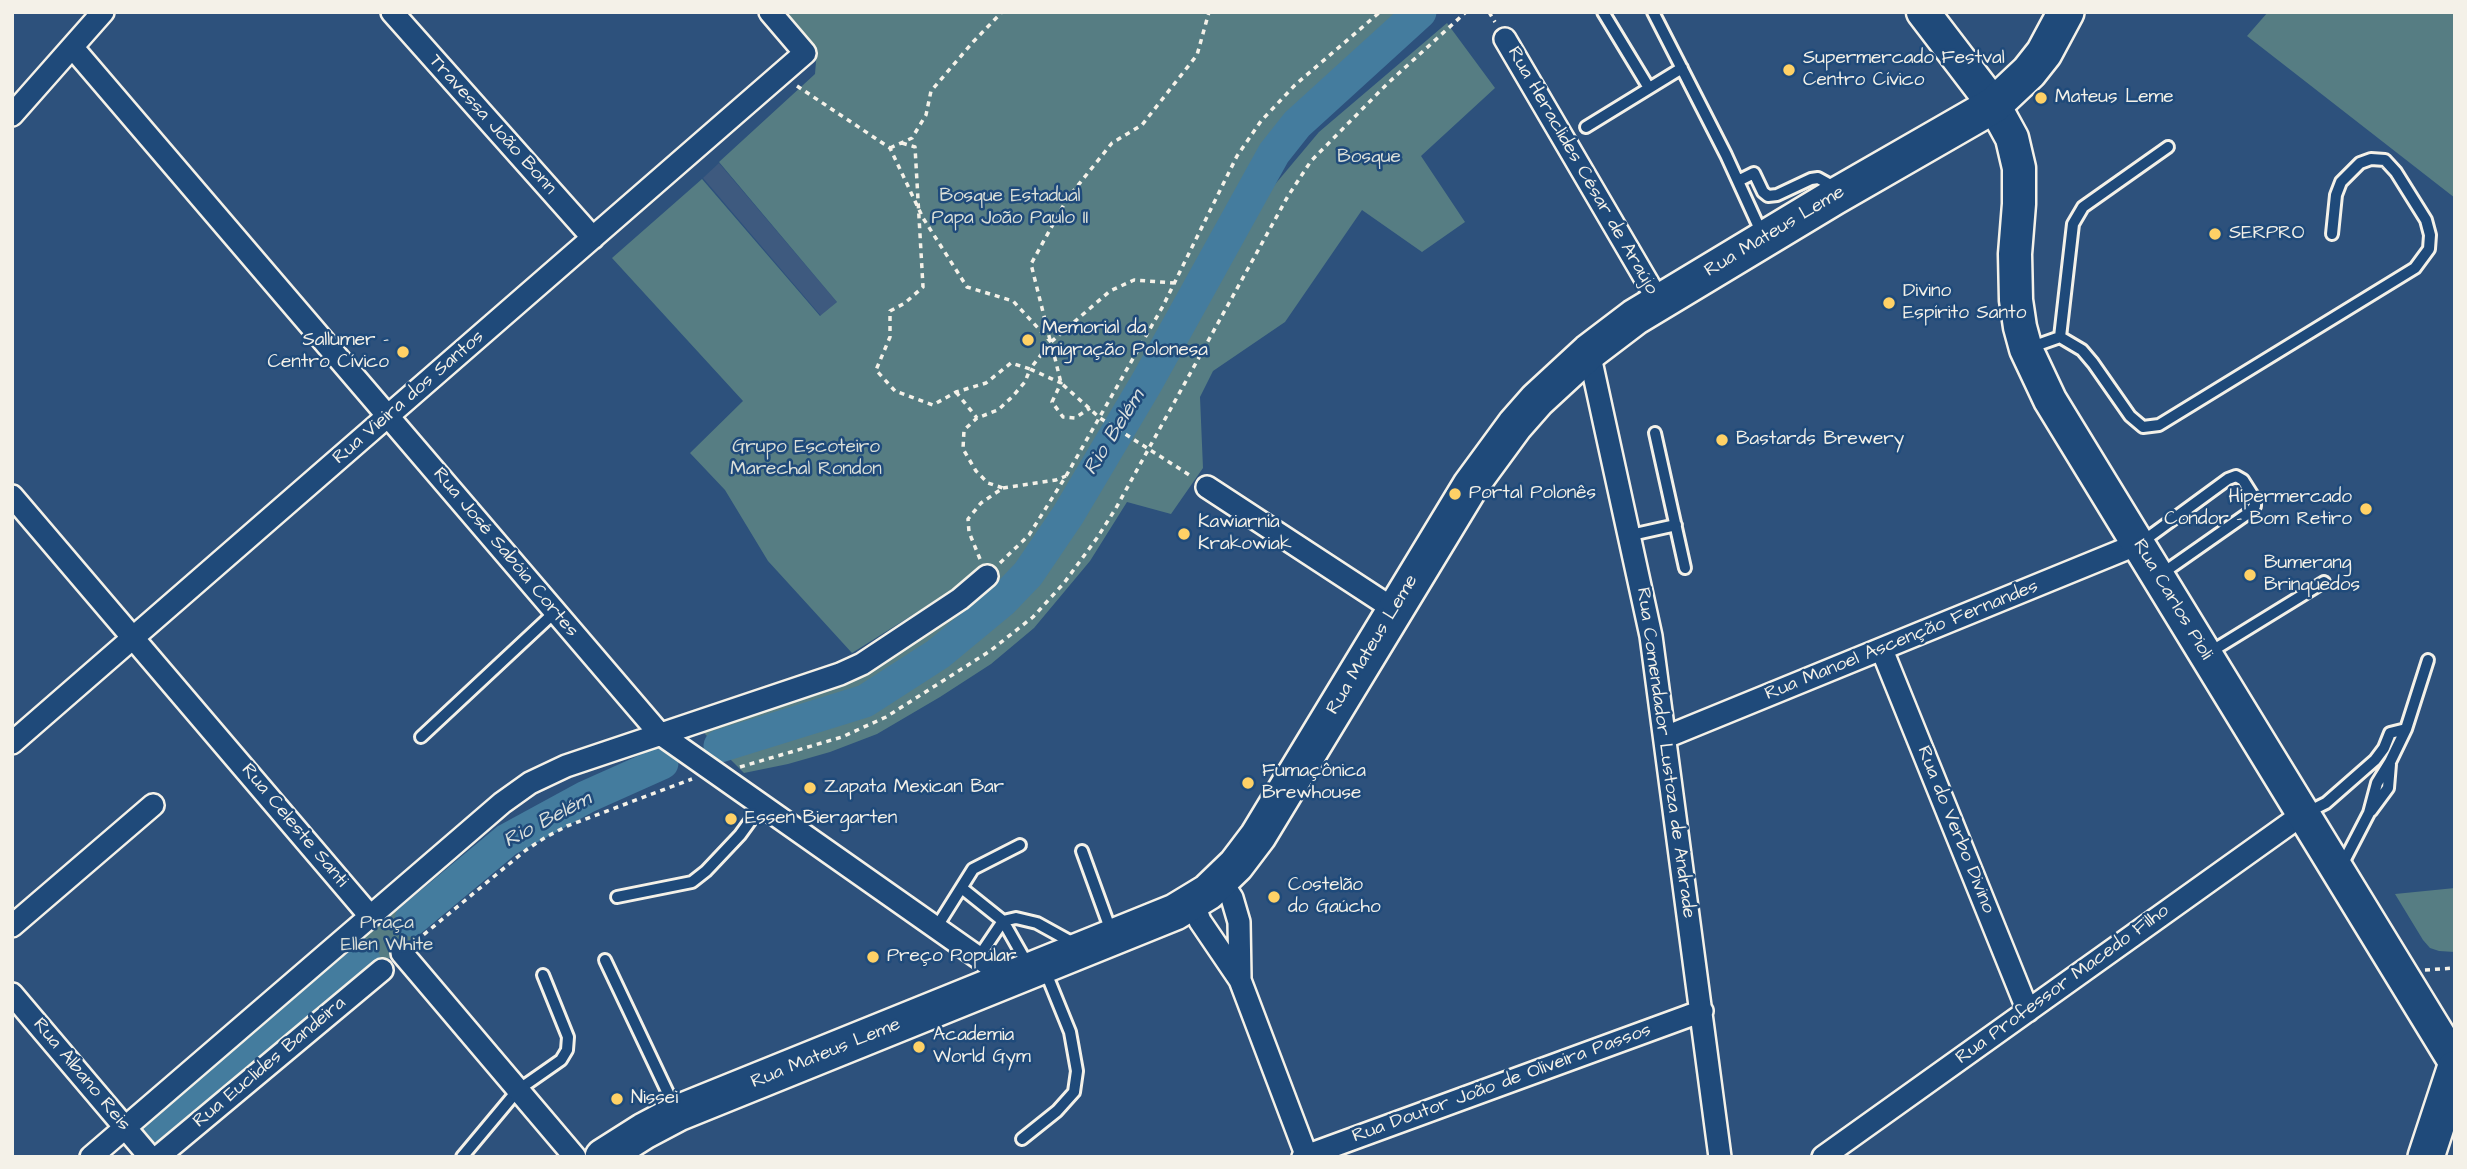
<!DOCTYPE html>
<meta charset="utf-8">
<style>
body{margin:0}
#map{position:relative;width:2467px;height:1169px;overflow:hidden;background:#2d517c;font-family:"Architects Daughter",sans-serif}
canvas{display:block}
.frame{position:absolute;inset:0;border:14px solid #f4f1e8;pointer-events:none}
</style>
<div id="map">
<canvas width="2467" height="1169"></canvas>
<div class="frame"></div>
</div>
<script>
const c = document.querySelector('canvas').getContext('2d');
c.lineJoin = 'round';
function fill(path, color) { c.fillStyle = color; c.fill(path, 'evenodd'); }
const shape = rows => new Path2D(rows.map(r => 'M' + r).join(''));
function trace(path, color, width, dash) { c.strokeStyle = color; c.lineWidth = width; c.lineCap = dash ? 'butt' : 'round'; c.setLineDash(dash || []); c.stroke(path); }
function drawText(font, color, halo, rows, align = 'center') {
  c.font = font + ' "Architects Daughter",sans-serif'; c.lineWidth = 5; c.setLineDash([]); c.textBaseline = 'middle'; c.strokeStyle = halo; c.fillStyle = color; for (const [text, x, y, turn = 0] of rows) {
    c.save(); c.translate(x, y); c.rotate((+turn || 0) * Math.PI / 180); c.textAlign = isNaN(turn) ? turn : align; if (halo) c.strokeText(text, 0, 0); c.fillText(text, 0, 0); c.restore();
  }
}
fill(shape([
 [719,163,837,302,821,316,703,178]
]), '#3e5a7f');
fill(shape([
 [784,12,1409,12,1297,110,1267,149,1175,315,1054,519,1016,572,987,598,972,573,949,592,852,653,768,561,725,490,690,453,743,401,612,258,702,179,820,316,837,302,719,162,815,74,817,49],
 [2268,12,2455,12,2455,198,2247,36],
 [1447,23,1495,88,1421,156,1465,222,1422,252,1362,210,1285,322,1213,371,1200,397,1203,468,1171,514,1127,502,1090,561,1034,628,991,664,940,697,877,734,830,752,788,764,744,773,701,730,767,703,969,600,995,618,1029,582,1085,504,1166,371,1261,201,1319,132],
 [2455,888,2455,952,2439,951,2430,948,2423,940,2395,894],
 [394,904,419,933,380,966,355,936]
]), '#567d83');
trace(shape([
 [720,746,865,701,938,654,1002,601,1028,574,1068,515,1147,382,1274,153,1297,124,1420,12],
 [411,920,507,840,586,797,662,763],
 [153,1136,364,960]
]), '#447c9e', 33);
const service = shape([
 [1603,12,1649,88],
 [1653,12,1726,155,1763,236],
 [1586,127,1682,68],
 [1738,181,1754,173,1763,192,1768,196,1777,195,1811,179,1818,178,1827,183,1832,193],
 [2060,337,2082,350,2093,363,2130,416,2143,427,2159,425,2415,268,2429,249,2430,235,2426,220,2396,172,2385,160,2371,159,2360,163,2341,182,2336,195,2332,234],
 [2060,337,2073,224,2083,207,2168,147],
 [2029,348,2060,337],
 [1655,433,1685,568],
 [1631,535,1676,525],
 [2142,542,2228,479,2236,476,2243,480,2255,499,2255,506,2250,512,2160,575],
 [2207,654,2324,582],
 [421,737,555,612],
 [2371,811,2388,788,2390,764],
 [2306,813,2326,803,2375,760,2384,748,2390,733,2406,729],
 [1082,851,1111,931],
 [2341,867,2369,813,2377,783,2390,762,2406,729,2428,660],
 [963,889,1003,921,1028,965],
 [617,897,692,882,706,871,740,835,761,806],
 [936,928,973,869,1020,845],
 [978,958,1003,921,1016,918,1037,923,1075,944],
 [605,960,675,1108],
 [1022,1139,1057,1111,1074,1092,1077,1071,1070,1032,1044,968],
 [462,1157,518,1090,561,1060,567,1050,568,1037,543,975]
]);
const minor = shape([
 [392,12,593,238],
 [1505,39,1659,302],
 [73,48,659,733,1009,979],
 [12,115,103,12],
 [1589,352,1651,636,1720,1157],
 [1207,487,1395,610],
 [12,496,370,916],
 [1882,650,2028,1011],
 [1666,737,2138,544],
 [12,743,805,53,770,12],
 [1221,881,1232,898,1239,922,1240,978],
 [1193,902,1200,921,1240,980,1307,1157],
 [12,926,153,805],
 [402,953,575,1157],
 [12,994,150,1157],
 [91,1157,502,803,530,783,566,766,840,674,862,664,960,599,987,576],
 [158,1157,382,970],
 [1303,1157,1702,1011],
 [1823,1157,2303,814]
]);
const secondary = shape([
 [1923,12,1994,105,2012,138,2019,168,2019,204,2015,254,2016,300,2020,327,2026,349,2050,400,2455,1062]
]);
const primary = shape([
 [603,1157,644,1131,678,1113,1175,912,1208,892,1236,865,1258,836,1471,485,1515,425,1537,400,1589,352,1635,317,1834,197,1994,105,2029,72,2044,53,2066,12],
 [2426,1157,2455,1069]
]);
trace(service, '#f4f1e8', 16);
trace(minor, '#f4f1e8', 26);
trace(secondary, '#f4f1e8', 37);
trace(primary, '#f4f1e8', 40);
trace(shape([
 [1489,12,1495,22],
 [797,86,890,148,923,218,967,287,1013,301,1051,342,1061,383,1100,418,1191,476],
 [902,143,915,147,923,287,905,303,890,311,890,337,876,370,895,391,933,405,956,392,986,383,1011,363,1030,369,1051,342,1110,291,1134,280,1174,283],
 [890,148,912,138,926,115,931,91,973,42,1002,12],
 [1050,340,1031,264,1067,199,1112,143,1142,125,1197,55,1209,12],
 [956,392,977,418],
 [1003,488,1056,480,1066,476],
 [980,559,969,532,968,519,981,503,1003,488,988,483,976,471,963,449,964,430,977,418,998,410,1012,397,1025,382,1030,369,1061,383,1052,402,1063,417,1075,418,1090,408],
 [1000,563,1029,535,1066,476,1163,306,1237,156,1261,121,1295,85,1380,12],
 [740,767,842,737,886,717,990,651,1033,617,1064,583,1097,538,1116,508,1288,196,1311,161,1387,84,1466,12],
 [416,941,526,850,546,837,567,826,692,779],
 [2425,970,2455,968]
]), '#f4f1e8', 3.5, [5, 5]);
trace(service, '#1f4a7a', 10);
trace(minor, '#1f4a7a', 21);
trace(secondary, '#1f4a7a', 32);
trace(primary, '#1f4a7a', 35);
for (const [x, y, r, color] of [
 [1789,70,7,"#ffd166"],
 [2041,98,7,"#ffd166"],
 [2215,234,7,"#ffd166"],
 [1889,303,7,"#ffd166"],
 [1028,340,7,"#ffd166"],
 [403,352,7,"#ffd166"],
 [1722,440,7,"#ffd166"],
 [1455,494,7,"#ffd166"],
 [2366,509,7,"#ffd166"],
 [1184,534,7,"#ffd166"],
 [2250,575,7,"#ffd166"],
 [1248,783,7,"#ffd166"],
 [810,788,7,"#ffd166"],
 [731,819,7,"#ffd166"],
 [1274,897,7,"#ffd166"],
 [873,957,7,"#ffd166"],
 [919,1047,7,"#ffd166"],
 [617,1099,7,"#ffd166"]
]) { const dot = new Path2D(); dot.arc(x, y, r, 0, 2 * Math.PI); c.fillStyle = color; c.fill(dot); trace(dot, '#1f4a7a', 2.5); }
drawText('19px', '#f4f1e8', '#1f4a7a', [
 ["Supermercado Festval",1803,59],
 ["Centro Cívico",1803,81],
 ["Mateus Leme",2055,98],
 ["SERPRO",2229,234],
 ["Divino",1903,292],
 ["Espírito Santo",1903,314],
 ["Memorial da",1042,329],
 ["Imigração Polonesa",1042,351],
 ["Sallumer -",389,341,"right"],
 ["Centro Cívico",389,363,"right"],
 ["Bastards Brewery",1736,440],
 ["Portal Polonês",1469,494],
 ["Hipermercado",2352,498,"right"],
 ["Condor - Bom Retiro",2352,520,"right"],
 ["Kawiarnia",1198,523],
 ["Krakowiak",1198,545],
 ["Bumerang",2264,564],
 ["Brinquedos",2264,586],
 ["Fumaçônica",1262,772],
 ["Brewhouse",1262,794],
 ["Zapata Mexican Bar",824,788],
 ["Essen Biergarten",745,819],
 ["Costelão",1288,886],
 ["do Gaúcho",1288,908],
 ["Preço Popular",887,957],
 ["Academia",933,1036],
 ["World Gym",933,1058],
 ["Nissei",631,1099]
], 'left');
drawText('19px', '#f4f1e8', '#1f4a7a', [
 ["Travessa João Bonn",492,125,48],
 ["Rua Heraclides César de Araújo",1582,171,60],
 ["Rua Mateus Leme",1775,232,-31],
 ["Rua Vieira dos Santos",409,398,-41],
 ["Rua José Sabóia Cortes",505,553,50],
 ["Rua Carlos Pioli",2172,600,59],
 ["Rua Manoel Ascenção Fernandes",1902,641,-22],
 ["Rua Mateus Leme",1373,645,-59],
 ["Rua Comendador Lustoza de Andrade",1665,753,82],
 ["Rua Celeste Santi",294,826,50],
 ["Rua do Verbo Divino",1955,830,68],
 ["Rua Professor Macedo Filho",2063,985,-36],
 ["Rua Mateus Leme",826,1054,-22],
 ["Rua Euclides Bandeira",270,1063,-40],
 ["Rua Albano Reis",81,1075,50],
 ["Rua Doutor João de Oliveira Passos",1502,1084,-20]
]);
drawText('19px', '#dce0d9', '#1f4a7a', [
 ["Bosque",1369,158],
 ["Bosque Estadual",1010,197],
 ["Papa João Paulo II",1010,219],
 ["Grupo Escoteiro",806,448],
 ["Marechal Rondon",806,470],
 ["Praça",387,924],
 ["Ellen White",387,946]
]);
drawText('italic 21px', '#dadfdd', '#1f4a7a', [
 ["Rio Belém",1115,433,-58],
 ["Rio Belém",548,821,-28]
]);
</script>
